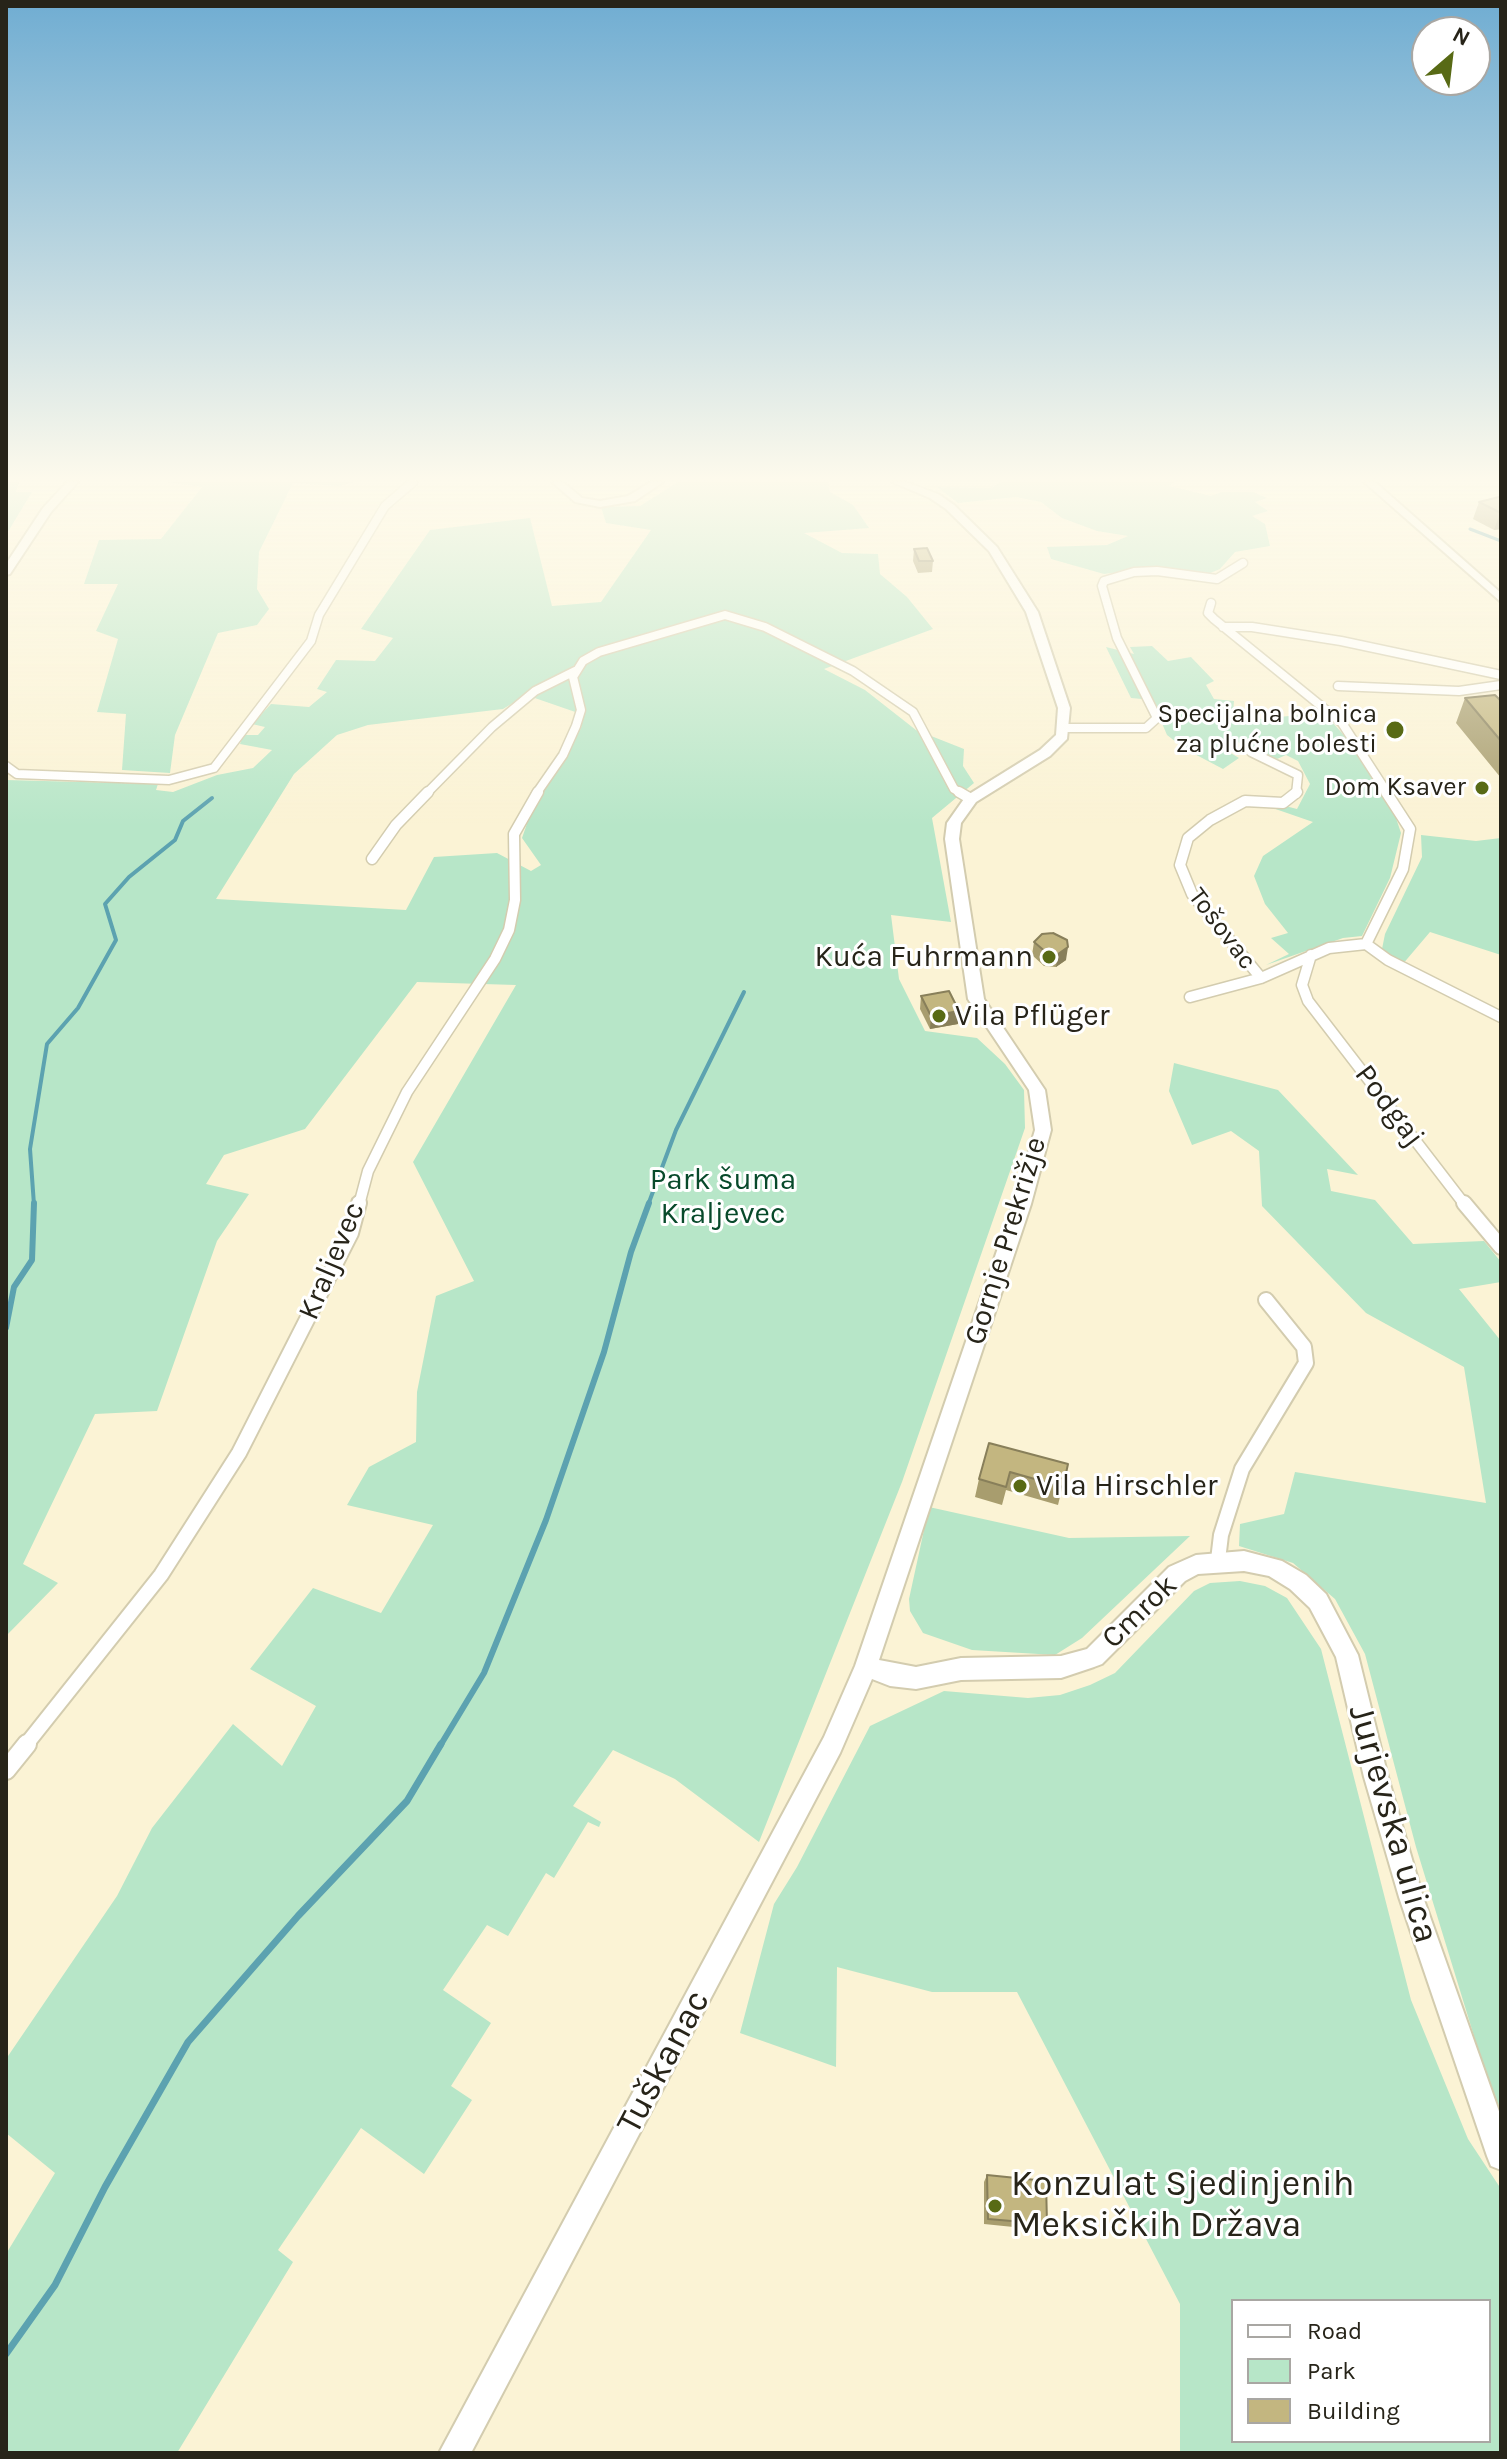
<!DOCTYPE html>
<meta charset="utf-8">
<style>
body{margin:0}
#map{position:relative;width:1507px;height:2459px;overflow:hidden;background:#fbf3d5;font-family:Karla,sans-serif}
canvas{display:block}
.frame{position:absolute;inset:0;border:8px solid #272419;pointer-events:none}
.legend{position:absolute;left:1231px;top:2299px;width:260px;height:144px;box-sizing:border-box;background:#fff;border:2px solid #a9a7a3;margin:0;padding:10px 14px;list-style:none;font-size:24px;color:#272419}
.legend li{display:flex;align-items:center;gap:16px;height:40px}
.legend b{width:40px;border:2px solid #a9a7a3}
.north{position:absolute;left:1411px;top:16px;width:80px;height:80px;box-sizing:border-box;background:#fff;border:2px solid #a9a7a3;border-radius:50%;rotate:28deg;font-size:22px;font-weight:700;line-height:32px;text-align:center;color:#272419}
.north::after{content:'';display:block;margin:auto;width:28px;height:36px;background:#586a15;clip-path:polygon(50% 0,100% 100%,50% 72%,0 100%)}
</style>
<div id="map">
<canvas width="1507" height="2459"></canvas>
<div class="frame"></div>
<ul class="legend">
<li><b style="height:10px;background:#fff"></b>Road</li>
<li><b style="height:22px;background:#b7e6c8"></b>Park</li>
<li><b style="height:22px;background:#c3b680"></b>Building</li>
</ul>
<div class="north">N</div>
</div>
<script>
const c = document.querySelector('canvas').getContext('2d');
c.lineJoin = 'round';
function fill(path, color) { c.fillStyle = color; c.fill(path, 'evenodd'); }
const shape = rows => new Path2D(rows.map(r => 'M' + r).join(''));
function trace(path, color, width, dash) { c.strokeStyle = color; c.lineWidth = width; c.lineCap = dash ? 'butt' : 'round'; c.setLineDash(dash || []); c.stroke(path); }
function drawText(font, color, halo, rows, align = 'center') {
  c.font = font + ' Karla,sans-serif'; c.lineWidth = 6; c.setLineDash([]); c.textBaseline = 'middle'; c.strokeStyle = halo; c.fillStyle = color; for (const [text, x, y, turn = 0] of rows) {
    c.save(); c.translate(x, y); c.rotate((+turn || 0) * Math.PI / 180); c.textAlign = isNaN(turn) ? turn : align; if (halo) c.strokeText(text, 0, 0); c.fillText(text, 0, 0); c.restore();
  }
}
fill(shape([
 [6,482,19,482,16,492,32,492,6,535],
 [168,482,353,482,339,486,293,483,259,552,257,589,269,609,257,625,218,633,175,735,170,773,122,770,126,714,97,712,118,639,96,631,118,584,84,584,99,540,161,539,202,487],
 [678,482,828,482,830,492,853,505,869,528,804,533,842,553,878,554,880,574,907,597,933,629,824,669,865,690,916,730,964,749,963,766,974,783,932,818,951,922,891,915,899,979,925,1031,977,1038,1005,1064,1024,1090,1025,1128,902,1482,759,1842,675,1779,613,1750,573,1806,601,1822,599,1827,588,1822,554,1878,546,1873,508,1936,487,1925,443,1990,491,2023,451,2086,472,2100,424,2174,361,2128,278,2250,293,2262,177,2453,6,2453,6,2254,55,2173,6,2133,6,2059,117,1896,152,1828,233,1724,282,1766,316,1706,250,1669,313,1588,381,1613,433,1525,347,1505,369,1467,416,1442,417,1392,436,1296,474,1281,413,1162,516,985,417,982,305,1129,224,1155,206,1184,249,1194,217,1241,157,1411,95,1414,23,1564,58,1583,6,1636,6,780,158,784,156,790,173,792,217,775,253,768,272,750,240,744,243,735,258,735,265,727,252,724,271,704,309,707,327,692,317,689,336,660,375,661,393,638,361,629,430,530,530,518,552,606,601,602,651,530,606,523,601,507,640,506],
 [526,695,584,715,581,728,530,815,522,838,541,865,531,871,497,853,434,857,406,910,216,899,294,774,337,735,368,725,503,709],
 [1001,482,1175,482,1169,486,1211,496,1222,492,1253,492,1267,498,1255,502,1268,511,1252,516,1265,524,1270,546,1235,552,1220,569,1208,574,1159,567,1104,574,1051,559,1047,547,1107,545,1128,536,1097,531,1062,518,1041,502,1016,497,958,503,937,487,991,488],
 [1152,646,1168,661,1191,657,1214,681,1206,685,1214,699,1234,701,1233,713,1239,721,1299,715,1312,723,1332,722,1352,744,1395,815,1401,833,1390,878,1362,936,1343,938,1266,965,1289,954,1271,938,1288,933,1265,904,1254,876,1263,856,1313,822,1261,804,1270,802,1297,809,1310,784,1298,761,1286,755,1277,759,1233,740,1224,749,1239,758,1223,769,1185,749,1167,735,1152,700,1131,698,1106,647,1134,654,1130,647],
 [1421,835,1476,841,1501,838,1501,955,1430,932,1402,965,1385,954,1382,949,1385,934,1422,857],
 [1174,1063,1278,1090,1358,1175,1327,1169,1331,1191,1375,1200,1413,1244,1484,1241,1501,1262,1501,1282,1459,1289,1501,1341,1501,2113,1489,2085,1416,1847,1365,1654,1335,1599,1293,1563,1239,1546,1240,1524,1284,1514,1295,1472,1486,1503,1464,1367,1366,1313,1262,1206,1259,1151,1231,1131,1192,1145,1169,1091],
 [929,1507,1069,1538,1190,1536,1082,1638,1055,1655,972,1650,923,1633,910,1611,909,1599],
 [1240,1581,1265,1586,1287,1598,1321,1649,1411,2000,1468,2139,1501,2189,1501,2453,1180,2453,1180,2304,1017,1992,932,1992,837,1967,836,2067,740,2033,774,1904,797,1867,870,1726,944,1691,1028,1698,1060,1695,1090,1685,1115,1673,1194,1591,1210,1583],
 [1233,2301,1489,2301,1489,2441,1233,2441]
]), '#b7e6c8');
trace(shape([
 [1470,529,1501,541]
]), '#5ca2b0', 3);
trace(shape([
 [34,1205,30,1149,47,1044,78,1008,116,940,105,904,129,877,175,840,183,821,212,798],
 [648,1205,676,1130,744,992]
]), '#5ca2b0', 4);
trace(shape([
 [6,1328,14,1287,32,1260,34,1203],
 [440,1746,484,1673,546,1520,604,1352,631,1252,649,1203]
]), '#5ca2b0', 6);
trace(shape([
 [6,2354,55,2285,105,2187,188,2042,298,1916,407,1801,441,1744]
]), '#5ca2b0', 7);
const streetFar3 = shape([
 [1211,603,1208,613,1214,619,1342,723,1388,794],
 [1223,627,1252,627,1341,641,1501,675],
 [1338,686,1459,691,1501,685],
 [1064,728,1146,728,1157,718,1117,638,1102,586,1104,581,1134,572,1157,571,1217,579,1243,563],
 [1251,752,1298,775,1296,794],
 [6,766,17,774,169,780,214,768,311,641,319,615,385,506,413,482],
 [426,794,492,727,535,691,575,671],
 [536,794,563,755,576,726,581,710,573,677,583,661,599,652,725,615,765,627,853,671,913,712,954,789,963,794]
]);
const streetFar2 = shape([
 [959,792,971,799],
 [372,859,396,825,428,792],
 [1366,944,1403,869,1410,829,1386,792],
 [1311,955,1302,985,1308,1001,1465,1205],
 [1261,978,1192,894,1180,865,1188,838,1210,820,1245,801,1283,803,1297,792],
 [1190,997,1261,978,1329,948,1366,944,1388,960,1501,1017],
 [359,1205,368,1171,407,1092,495,959,509,930,515,900,514,834,538,792]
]);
const streetFar1 = shape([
 [1464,1203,1501,1247],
 [1218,1560,1221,1535,1242,1469,1306,1363,1304,1347,1266,1300],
 [25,1746,161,1575,239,1453,351,1233,359,1203]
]);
const street = shape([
 [6,1770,27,1744]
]);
const secondary = shape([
 [67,482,78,482,51,512,10,574,6,575,6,564,43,508,67,482],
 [552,482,563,482,582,498,600,501,628,496,651,482,663,482,635,501,600,507,575,502,552,482],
 [892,482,906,482,938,494,954,505,997,547,1038,612,1070,708,1067,739,1050,756,976,802,961,823,959,839,984,999,1045,1090,1051,1130,1031,1204,879,1660,916,1667,961,1658,1061,1656,1087,1649,1169,1567,1196,1555,1244,1551,1282,1561,1306,1575,1326,1594,1358,1655,1388,1777,1423,1897,1501,2117,1501,2170,1491,2166,1487,2156,1399,1897,1364,1777,1336,1657,1310,1608,1290,1589,1269,1576,1244,1571,1198,1574,1185,1581,1102,1664,1094,1667,1061,1678,961,1680,916,1689,890,1686,872,1679,840,1753,471,2453,439,2453,824,1737,855,1666,1013,1204,1035,1130,1029,1090,968,999,945,839,947,823,966,796,1040,750,1056,735,1058,708,1026,612,989,551,946,509,930,498,892,482],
 [1364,482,1375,482,1501,593,1501,602,1364,482]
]);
trace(streetFar3, '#d3ccaf', 11);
trace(streetFar2, '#d3ccaf', 13);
trace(streetFar1, '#d3ccaf', 18);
trace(street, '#d3ccaf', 22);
trace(secondary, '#d3ccaf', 4);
trace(streetFar3, '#fff', 8);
trace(streetFar2, '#fff', 10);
trace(streetFar1, '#fff', 14);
trace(street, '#fff', 18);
fill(secondary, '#fff');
fill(shape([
 [1501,497,1501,529,1494,530,1473,519,1479,502],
 [914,549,933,561,932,572,918,573,913,561],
 [1465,698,1501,701,1501,778,1456,723],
 [1042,934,1066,960,1056,967,1044,966,1032,955,1034,942],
 [921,996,958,1024,930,1029,920,1009],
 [989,1443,1068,1464,1058,1505,1006,1490,1002,1505,975,1497,979,1479],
 [987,2175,1047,2224,1043,2230,984,2224,984,2182]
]), '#a89d6e');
fill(shape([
 [1500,513,1501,513,1501,529,1494,530],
 [1068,947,1066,960,1056,967,1058,954],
 [959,1011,958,1024,930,1029,931,1016]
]), '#887f5a');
const building = shape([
 [1501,497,1501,513,1479,502,1499,497,1501,497],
 [927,548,933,561,919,561,914,549,927,548],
 [1495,695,1501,701,1501,741,1465,698,1495,695],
 [1053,933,1067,940,1068,947,1058,954,1047,953,1034,942,1042,934,1053,933],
 [949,991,959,1011,931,1016,921,996,949,991],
 [989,1443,1068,1464,1063,1487,1010,1472,1006,1487,979,1479,989,1443],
 [987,2175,1046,2181,1047,2224,988,2219,987,2175]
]);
fill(building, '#c3b680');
trace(building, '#887f5a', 2);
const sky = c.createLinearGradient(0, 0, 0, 826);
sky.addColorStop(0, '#70add2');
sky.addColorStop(0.58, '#fdfaec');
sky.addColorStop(1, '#fdfaec00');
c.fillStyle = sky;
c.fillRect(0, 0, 1507, 826);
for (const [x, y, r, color] of [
 [1395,730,10,"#586a15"],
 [1482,788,8,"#586a15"],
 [1049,957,8,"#586a15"],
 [939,1016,8,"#586a15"],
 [1020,1486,8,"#586a15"],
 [995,2206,8,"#586a15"]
]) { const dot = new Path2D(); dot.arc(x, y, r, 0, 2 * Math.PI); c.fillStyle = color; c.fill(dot); trace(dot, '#fff', 3); }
drawText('26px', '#272419', '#fff', [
 ["Specijalna bolnica",1377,715],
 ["za plućne bolesti",1377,745],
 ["Dom Ksaver",1466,788]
], 'right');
drawText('26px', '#272419', '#fff', [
 ["Tošovac",1222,929,53]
]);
drawText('30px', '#272419', '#fff', [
 ["Kuća Fuhrmann",1033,957,"right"],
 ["Vila Pflüger",955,1016],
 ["Vila Hirschler",1036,1486]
], 'left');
drawText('30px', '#272419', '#fff', [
 ["Podgaj",1389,1106,53],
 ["Gornje Prekrižje",1006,1241,-73],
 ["Kraljevec",332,1261,-67],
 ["Cmrok",1140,1612,-44]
]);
drawText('30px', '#084a2b', '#fff', [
 ["Park šuma",723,1180],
 ["Kraljevec",723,1214]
]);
drawText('36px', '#272419', '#fff', [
 ["Jurjevska ulica",1393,1824,74],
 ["Tuškanac",664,2062,-62]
]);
drawText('36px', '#272419', '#fff', [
 ["Konzulat Sjedinjenih",1011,2185],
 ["Meksičkih Država",1011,2226]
], 'left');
</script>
